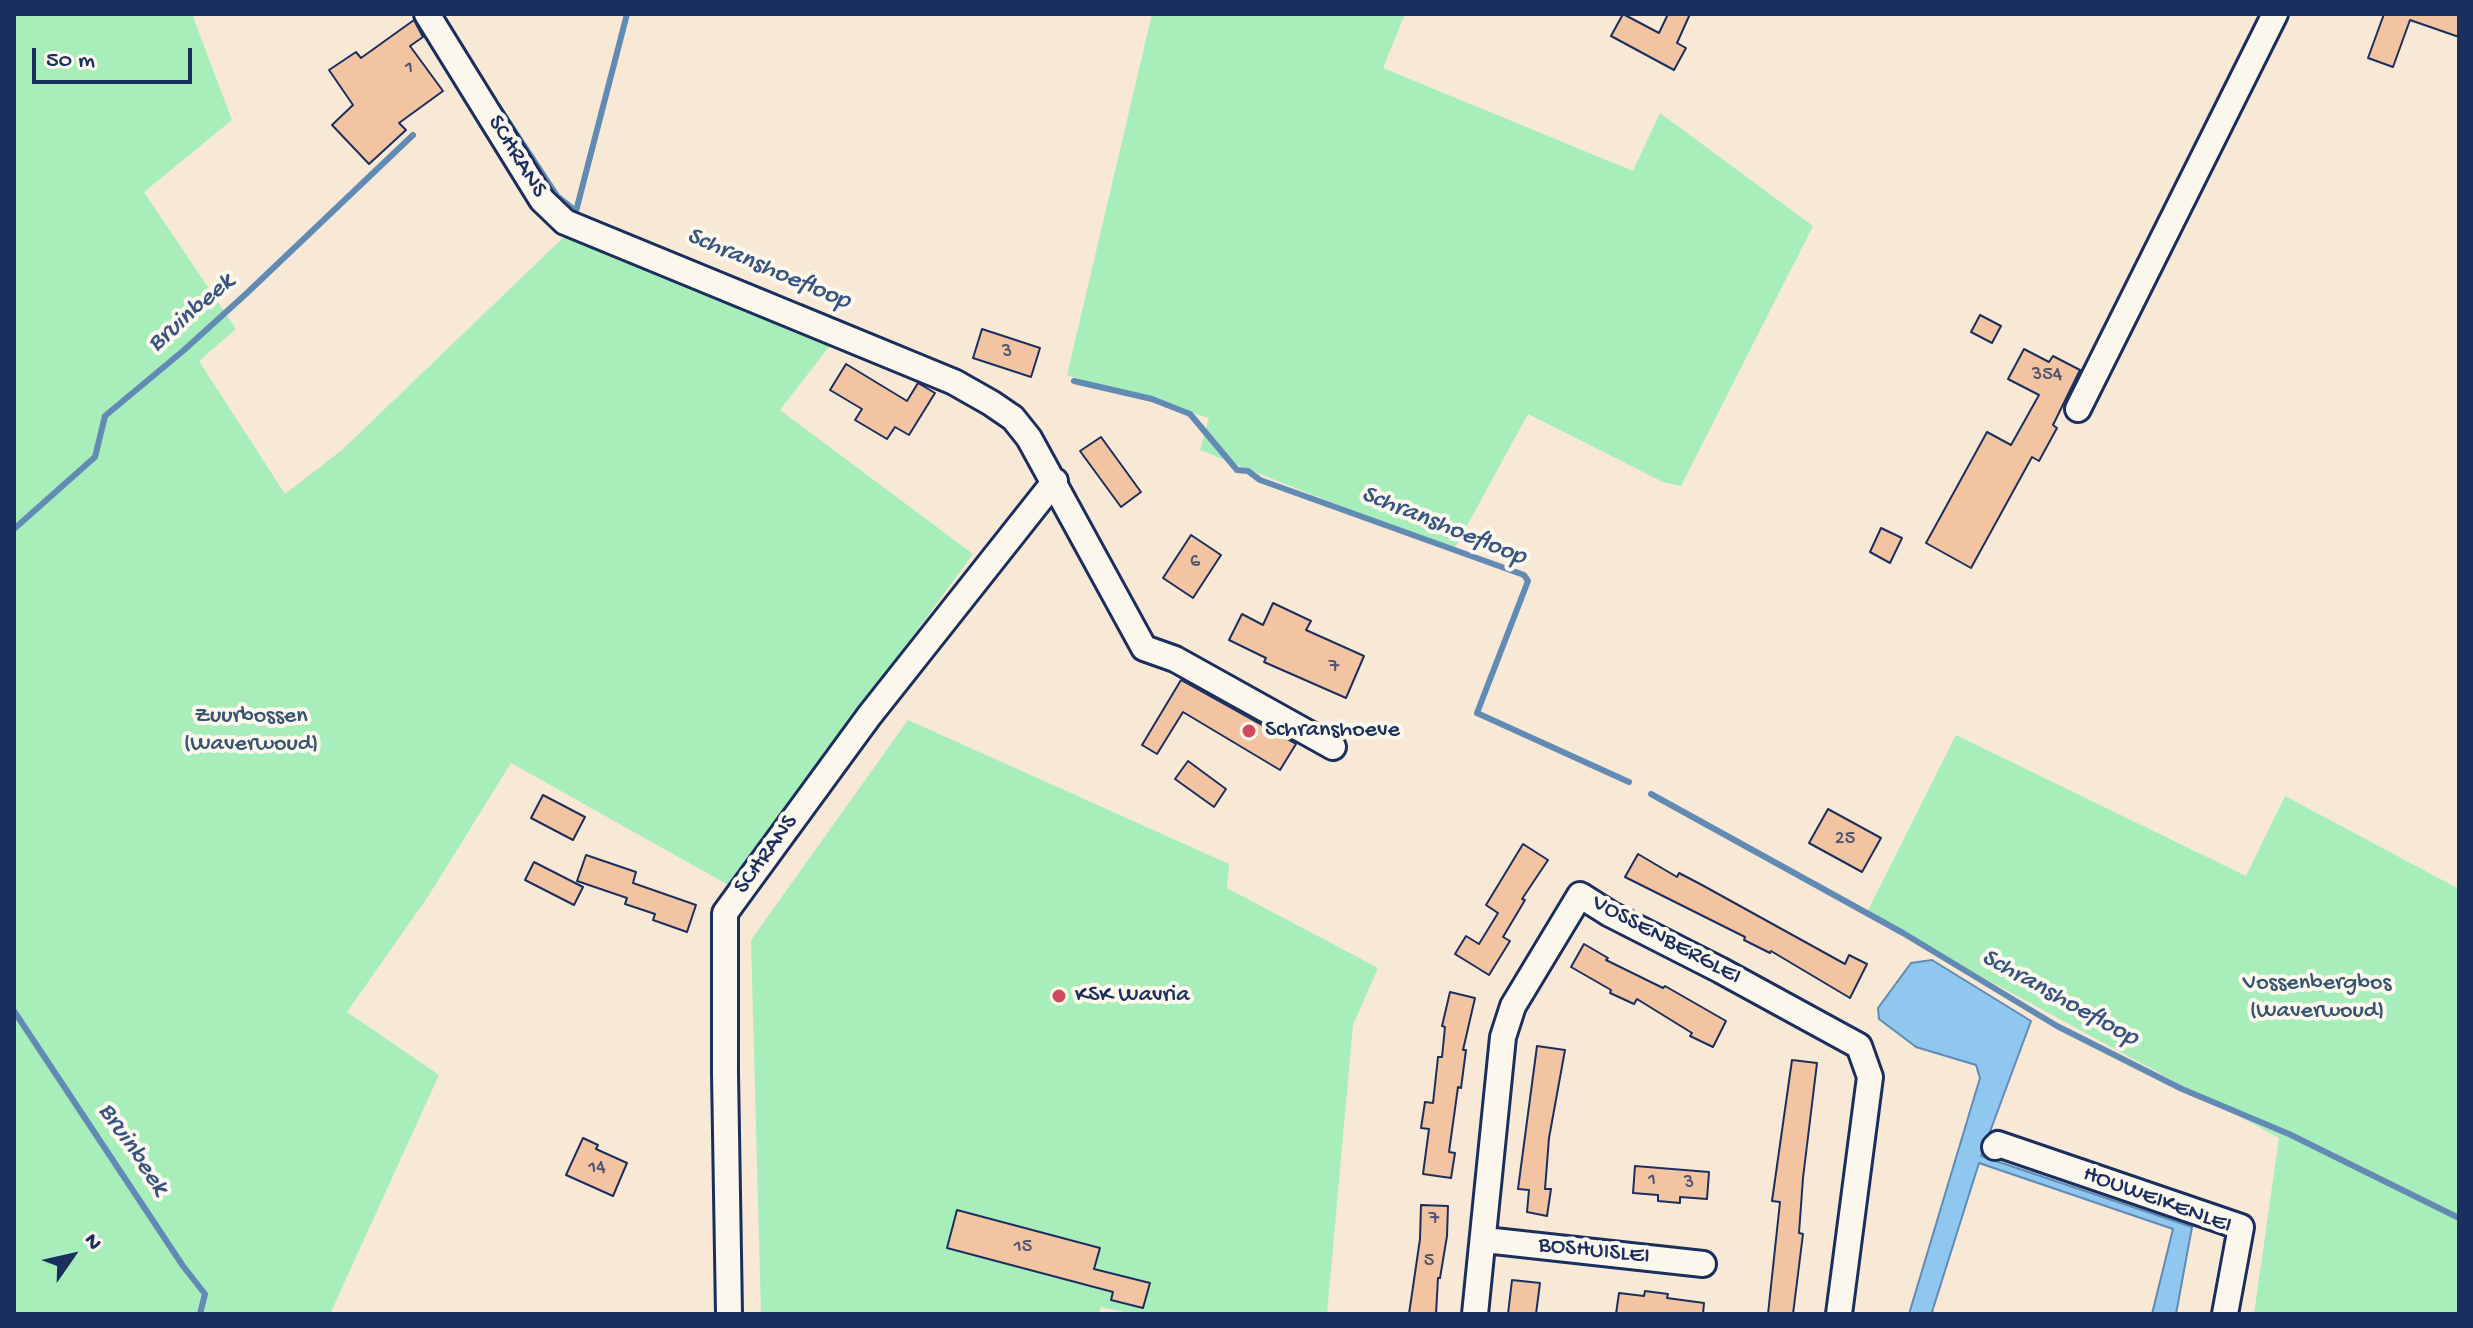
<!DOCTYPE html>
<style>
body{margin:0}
#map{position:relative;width:2473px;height:1328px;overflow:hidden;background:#f8e8d6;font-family:"Gochi Hand",sans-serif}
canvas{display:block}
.frame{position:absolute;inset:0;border:16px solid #1b2f5e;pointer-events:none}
.north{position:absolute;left:32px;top:1216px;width:80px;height:80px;-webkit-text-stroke:6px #fbf7ec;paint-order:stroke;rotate:56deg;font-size:22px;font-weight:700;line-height:32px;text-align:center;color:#1b2f5e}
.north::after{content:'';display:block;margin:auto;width:28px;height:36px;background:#1b2f5e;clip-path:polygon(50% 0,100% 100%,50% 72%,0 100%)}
.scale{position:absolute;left:32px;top:48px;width:160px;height:36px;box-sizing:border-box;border:4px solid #1b2f5e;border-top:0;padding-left:10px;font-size:24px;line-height:28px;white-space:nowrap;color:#1b2f5e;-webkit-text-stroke:6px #fbf7ec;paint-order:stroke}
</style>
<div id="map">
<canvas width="2473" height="1328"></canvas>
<div class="frame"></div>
<div class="north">N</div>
<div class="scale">50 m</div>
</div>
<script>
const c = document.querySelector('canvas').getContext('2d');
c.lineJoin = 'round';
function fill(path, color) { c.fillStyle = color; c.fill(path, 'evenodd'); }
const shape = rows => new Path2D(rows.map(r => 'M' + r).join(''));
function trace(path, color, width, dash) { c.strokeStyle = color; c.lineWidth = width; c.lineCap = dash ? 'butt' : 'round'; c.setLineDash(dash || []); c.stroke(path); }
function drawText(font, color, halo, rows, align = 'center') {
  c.font = font + ' "Gochi Hand",sans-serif'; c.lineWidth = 8; c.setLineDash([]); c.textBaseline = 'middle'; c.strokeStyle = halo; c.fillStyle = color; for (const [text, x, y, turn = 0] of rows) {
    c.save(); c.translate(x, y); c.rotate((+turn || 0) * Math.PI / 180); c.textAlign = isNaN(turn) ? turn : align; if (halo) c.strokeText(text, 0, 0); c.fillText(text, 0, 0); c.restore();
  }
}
fill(shape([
 [14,14,192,14,232,120,144,192,236,329,199,361,285,494,342,450,566,235,832,343,780,410,973,554,730,886,511,763,429,895,347,1012,439,1075,330,1314,14,1314],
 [1152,14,1405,14,1383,68,1633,171,1660,113,1813,226,1681,486,1663,482,1528,414,1453,551,1200,450,1209,418,1067,375],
 [908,720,1229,864,1227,888,1378,968,1353,1025,1327,1314,1133,1314,1101,1307,1099,1314,761,1314,751,940],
 [1956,735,2246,876,2285,796,2459,889,2459,1314,2254,1314,2279,1138,1866,914]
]), '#a8eeba');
const water = shape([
 [1932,960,2031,1021,1981,1156,2192,1227,2176,1314,2152,1314,2173,1229,1979,1163,1932,1312,1938,1314,1909,1314,1980,1078,1976,1065,1916,1047,1879,1019,1878,1008,1911,963,1932,960]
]);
fill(water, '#8fc7ee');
trace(water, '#618ab4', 2);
trace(shape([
 [498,106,557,196,576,211,627,14],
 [661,249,776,296],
 [801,306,902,348],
 [1074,381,1152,399,1190,414,1237,470,1248,471,1260,480,1524,575,1528,581,1477,713,1629,782],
 [14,529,95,457,105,416,183,351,247,293,413,135],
 [1651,794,1903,933,2057,1026,2182,1089,2289,1134,2459,1218],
 [14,1011,183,1266,205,1294,200,1314]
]), '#618ab4', 6);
const building = shape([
 [1623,14,1659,33,1668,14,1690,14,1677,43,1686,48,1674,70,1611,36,1623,14],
 [2384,14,2459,14,2459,37,2410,20,2393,67,2368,58,2384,14],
 [414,20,423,37,410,46,443,91,399,123,406,130,369,164,332,125,353,105,329,70,356,52,361,58,414,20],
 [1980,315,2001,326,1992,343,1971,332,1980,315],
 [982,329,1040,348,1031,377,973,358,982,329],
 [2024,349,2049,362,2053,356,2080,370,2053,425,2057,428,2039,461,2032,457,1971,568,1926,543,1987,432,2011,445,2039,395,2008,379,2024,349],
 [846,364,907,401,918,383,935,393,909,435,895,427,887,439,855,420,862,409,830,390,846,364],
 [1101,437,1141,492,1121,507,1080,451,1101,437],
 [1881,528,1902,538,1890,563,1870,552,1881,528],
 [1191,535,1221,555,1193,598,1163,578,1191,535],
 [1273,603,1311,621,1306,630,1364,656,1346,698,1264,662,1266,658,1229,640,1242,614,1263,625,1273,603],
 [1181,680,1296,744,1280,770,1183,712,1157,754,1142,745,1181,680],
 [1188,761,1226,789,1214,807,1175,779,1188,761],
 [543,795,585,817,573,840,531,818,543,795],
 [1828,809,1881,838,1862,872,1809,843,1828,809],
 [1523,844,1548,860,1522,899,1525,900,1503,937,1510,941,1489,975,1455,954,1466,936,1479,944,1498,913,1486,905,1523,844],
 [1638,854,1677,877,1679,873,1702,885,1845,964,1849,955,1867,964,1850,998,1771,951,1770,953,1744,940,1745,937,1625,877,1638,854],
 [586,855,636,872,633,883,696,905,687,932,653,920,655,914,625,904,627,898,577,881,586,855],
 [534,862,583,887,574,905,525,880,534,862],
 [1584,944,1608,958,1606,960,1663,988,1665,986,1726,1021,1713,1047,1690,1036,1692,1033,1637,999,1634,1004,1610,993,1611,990,1571,967,1584,944],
 [1450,992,1475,998,1463,1050,1466,1050,1461,1088,1458,1087,1449,1152,1455,1153,1451,1178,1423,1174,1429,1129,1421,1128,1425,1102,1433,1103,1438,1057,1442,1057,1445,1027,1442,1026,1450,992],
 [1537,1046,1565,1050,1549,1138,1545,1189,1551,1189,1547,1216,1527,1212,1529,1190,1518,1189,1537,1046],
 [1792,1060,1817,1063,1803,1178,1799,1233,1803,1234,1793,1314,1768,1314,1780,1202,1772,1201,1792,1060],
 [583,1138,598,1145,596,1149,627,1163,613,1196,566,1175,583,1138],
 [1635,1166,1709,1172,1707,1199,1680,1197,1680,1203,1658,1201,1658,1195,1633,1193,1635,1166],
 [1421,1205,1448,1206,1447,1236,1440,1278,1438,1278,1436,1314,1409,1314,1420,1239,1421,1205],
 [957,1210,1100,1248,1094,1269,1150,1283,1143,1308,1111,1300,1113,1292,947,1248,957,1210],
 [1512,1280,1540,1283,1536,1314,1508,1314,1512,1280],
 [1645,1291,1668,1294,1667,1298,1704,1303,1703,1314,1616,1314,1619,1293,1644,1296,1645,1291]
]);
fill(building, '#f2c4a2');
trace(building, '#1b2f5e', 2);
const minor = shape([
 [427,14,542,200,565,222,954,382,991,403,1013,418,1029,438,1144,648,1175,659,1333,747],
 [2078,409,2275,14],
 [1995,1147,1998,1144,2241,1227,2225,1314],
 [1485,1240,1703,1264],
 [729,1314,725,1073,725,913,869,716,1055,481],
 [1475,1314,1503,1037,1513,1006,1580,895,1610,914,1720,970,1859,1046,1870,1077,1839,1314]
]);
trace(minor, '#1b2f5e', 30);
trace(minor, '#fbf7ec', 24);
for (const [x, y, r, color] of [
 [1249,731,8,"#d1495b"],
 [1059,996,8,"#d1495b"]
]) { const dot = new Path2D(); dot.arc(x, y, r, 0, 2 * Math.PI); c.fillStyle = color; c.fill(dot); trace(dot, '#fbf7ec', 3); }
drawText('20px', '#51546f', null, [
 ["1",409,69],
 ["3",1007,353],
 ["354",2047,376],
 ["6",1195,563],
 ["7",1334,668],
 ["25",1845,840],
 ["14",597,1169],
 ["1",1652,1181],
 ["3",1689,1184],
 ["7",1434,1220],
 ["15",1023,1248],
 ["5",1429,1262]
]);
drawText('24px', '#1b2f5e', '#fbf7ec', [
 ["SCHRANS",516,157,58],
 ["SCHRANS",767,855,-54],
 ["VOSSENBERGLEI",1666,941,28],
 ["HOUWEIKENLEI",2157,1201,20],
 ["BOSHUISLEI",1594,1252,6]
]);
drawText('24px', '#375570', '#fbf7ec', [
 ["Zuurbossen",251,717],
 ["(Waverwoud)",251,745],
 ["Vossenbergbos",2317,984],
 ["(Waverwoud)",2317,1012]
]);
drawText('24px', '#1b2f5e', '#fbf7ec', [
 ["Schranshoeve",1265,731],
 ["KSK Wavria",1075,996]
], 'left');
drawText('italic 26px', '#385582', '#fbf7ec', [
 ["Schranshoefloop",768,270,23],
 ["Bruinbeek",192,314,-41],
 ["Schranshoefloop",1443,527,22],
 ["Schranshoefloop",2059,999,29],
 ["Bruinbeek",132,1150,56]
]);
</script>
